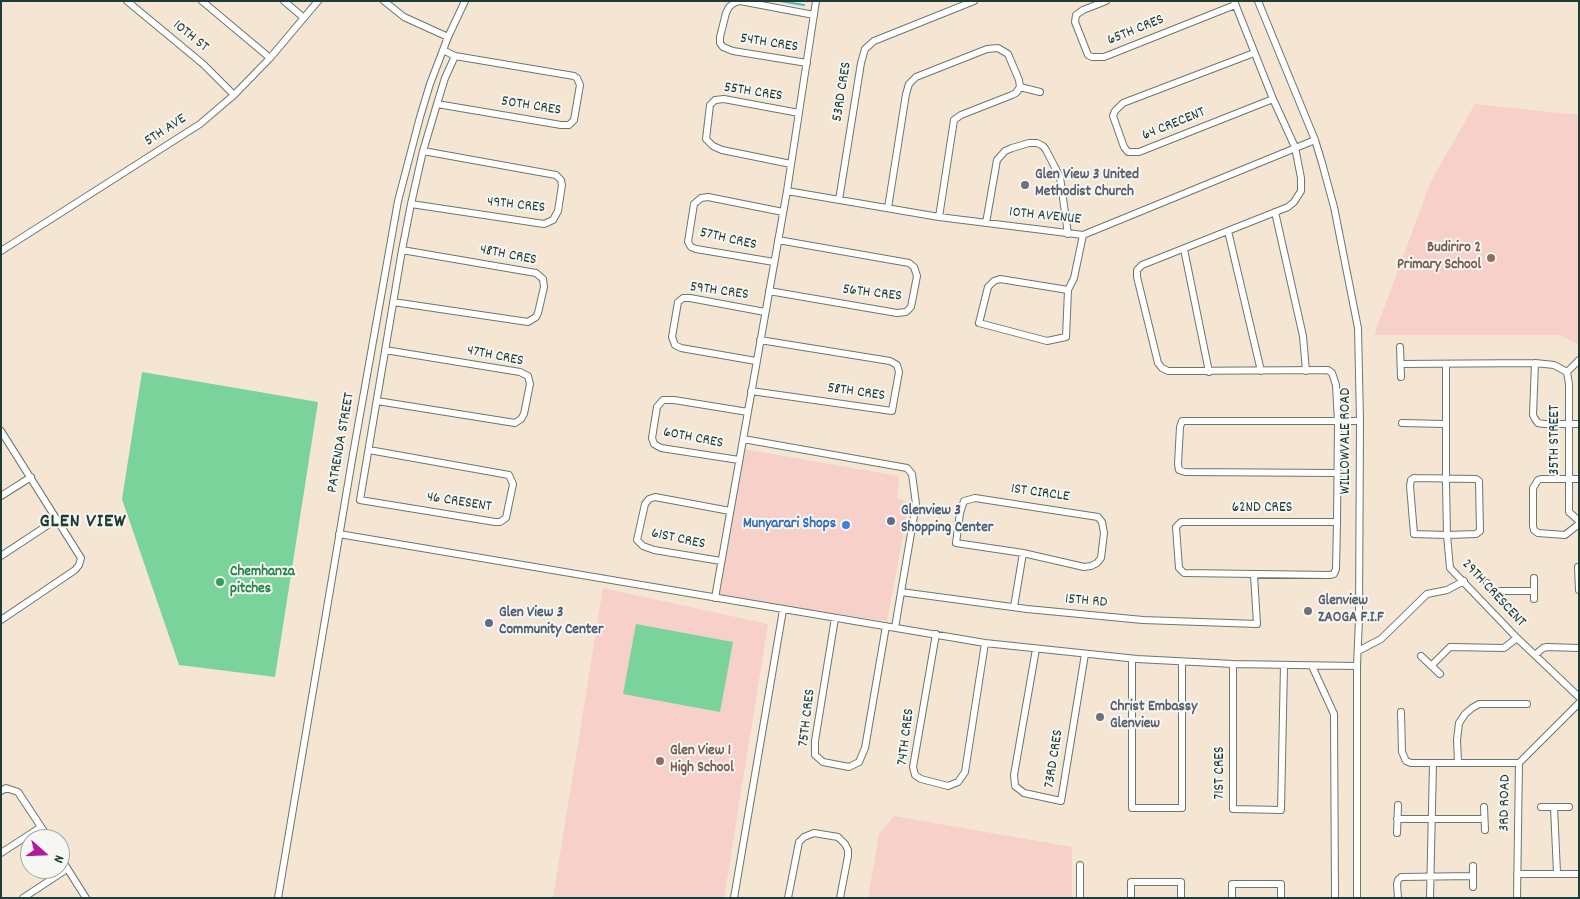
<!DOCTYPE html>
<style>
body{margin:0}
#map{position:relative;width:1580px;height:899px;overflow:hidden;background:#f5e6d3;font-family:Dekko,sans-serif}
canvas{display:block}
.frame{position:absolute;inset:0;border:2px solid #1f3d34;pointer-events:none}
.north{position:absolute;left:20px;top:829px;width:50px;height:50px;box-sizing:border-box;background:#f6f6f2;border:1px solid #a0aca6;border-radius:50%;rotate:110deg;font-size:14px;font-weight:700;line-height:20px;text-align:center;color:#1f3d34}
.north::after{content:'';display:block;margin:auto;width:18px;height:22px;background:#b5179e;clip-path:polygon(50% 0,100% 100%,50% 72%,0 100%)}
</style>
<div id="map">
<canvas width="1580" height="899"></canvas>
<div class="frame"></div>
<div class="north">N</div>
</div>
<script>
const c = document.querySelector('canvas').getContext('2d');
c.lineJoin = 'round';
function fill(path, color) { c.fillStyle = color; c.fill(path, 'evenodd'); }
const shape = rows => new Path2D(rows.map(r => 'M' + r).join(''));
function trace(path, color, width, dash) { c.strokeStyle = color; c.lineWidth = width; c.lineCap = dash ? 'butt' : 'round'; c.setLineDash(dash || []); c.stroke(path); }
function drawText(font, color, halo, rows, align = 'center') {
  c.font = font + ' Dekko,sans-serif'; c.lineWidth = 4; c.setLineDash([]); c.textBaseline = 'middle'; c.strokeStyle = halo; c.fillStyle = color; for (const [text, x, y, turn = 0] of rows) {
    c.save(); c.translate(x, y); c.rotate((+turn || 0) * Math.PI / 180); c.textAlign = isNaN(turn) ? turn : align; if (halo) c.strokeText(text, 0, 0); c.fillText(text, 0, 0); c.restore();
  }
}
fill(shape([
 [1475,104,1579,115,1578,344,1559,335,1374,335,1431,181],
 [743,449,899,476,897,498,909,503,887,621,771,605,717,595],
 [603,588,768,624,724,898,553,898],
 [894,816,1072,847,1072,898,868,898,879,834]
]), '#f7d0c9');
fill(shape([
 [142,372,318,402,275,677,179,665,122,499],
 [636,624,733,642,720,712,623,694]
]), '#79d39a');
trace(shape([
 [780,1,804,5]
]), '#4ab9c2', 2);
const minor = shape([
 [127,1,203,64,234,95],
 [202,1,270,58],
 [284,1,304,18],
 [384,1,404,17,448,37],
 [739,1,734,3,729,7,726,13,720,37,720,43,723,47,733,51,807,63],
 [740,1,814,15],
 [1106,1,1083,10,1076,15,1075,22,1088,55,1092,57,1104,57,1235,5],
 [1234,1,1273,99,1295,147,1301,178,1301,191,1294,202,1288,207,1142,265,1137,270,1137,277,1158,363,1162,368,1168,371,1328,370,1332,373,1336,385,1338,422,1337,522,1336,569,1334,574,1329,575,1184,573,1179,568,1176,527,1181,522,1337,522],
 [1258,1,1315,140,1322,163,1334,207,1358,328,1360,421,1359,619,1357,666,1357,898],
 [1254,53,1123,103,1115,111,1113,116,1124,147,1128,152,1139,152,1273,99],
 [1020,87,1040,92],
 [437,104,561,125,569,125,574,120,580,85,577,78,574,76,455,56],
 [791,164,722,150,713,146,706,139,710,105,715,100,724,99,799,113],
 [787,191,939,217,1083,235,1315,140],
 [839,200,861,63,865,49,874,41,974,1],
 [411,204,544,224,553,220,558,211,562,185,561,180,556,175,423,151],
 [888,208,906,94,909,84,916,77,987,49,998,48,1008,54,1019,80,1020,87,1016,93,1012,95,961,115,954,120,939,217],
 [1275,212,1303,336,1306,371],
 [986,223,997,160,1005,151,1012,148,1029,143,1037,143,1043,146,1046,150,1060,177,1068,234],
 [1228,231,1261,371],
 [1184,249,1209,372],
 [1,251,200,124,234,95,270,58,318,1],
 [774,262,696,249,691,247,688,242,694,204,701,198,708,197,783,212],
 [1000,279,1068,290,1066,337,1047,341,979,323,988,287,994,281,1000,279],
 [1068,290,1074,278,1083,235],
 [769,291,897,313,906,312,911,307,917,276,914,267,909,263,778,240],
 [393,302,528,322,536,317,538,313,544,287,543,279,536,273,402,250],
 [1400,347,1401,377],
 [756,361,681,348,675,345,672,337,678,302,683,298,690,298,765,312],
 [1535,363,1533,415,1535,419,1538,423,1544,424,1579,424],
 [1401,364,1535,363,1554,365,1567,372],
 [1446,365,1446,483,1447,535,1450,568,1517,638,1579,697],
 [1567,372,1569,384,1569,512,1579,521],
 [1567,372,1579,360],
 [751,391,892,411,899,372,897,365,890,361,760,340],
 [377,401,515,423,521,419,524,414,530,384,528,376,520,372,385,350],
 [1402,423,1445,424],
 [1,431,81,558,79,565,75,570,1,620],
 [743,439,907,468,912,474,916,504,901,592],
 [369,450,509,475,513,484,506,518,500,522,495,522,360,500,402,250,411,204,423,151,437,104,445,78,455,56,443,50],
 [739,460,661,448,654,444,652,438,657,407,663,400,674,400,748,412],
 [1337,473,1185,472,1179,470,1178,464,1180,427,1182,421,1360,421],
 [1414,478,1476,479,1479,481,1480,531,1476,534,1447,535,1414,534,1410,486,1411,480,1414,478],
 [1579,479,1541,479,1538,480,1533,488,1533,526,1534,530,1538,533,1565,535,1579,524],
 [1,496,31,477],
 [975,498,1098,517,1102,522,1104,533,1101,558,1097,563,1091,566,1084,567,1023,553,956,543,960,513,964,501,975,498],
 [339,534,985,643,1137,659,1233,664,1357,666],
 [1,556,57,519],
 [721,561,654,550,643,546,637,540,645,504,649,499,655,497,730,511],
 [1578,567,1579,590],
 [1534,578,1534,599],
 [1487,583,1489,589,1492,591,1534,591],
 [715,598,787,191,816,1],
 [1014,607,1023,553],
 [835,618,815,741,815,755,823,762,849,767,859,762,865,748,886,626],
 [895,628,901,592,1027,609,1143,620,1257,624,1254,575],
 [936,634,913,767,915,775,921,779,948,786,958,782,965,772,985,643],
 [1036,649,1014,775,1015,786,1024,793,1061,801,1085,654],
 [1358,651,1381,639,1427,594,1447,590,1464,581],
 [1535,655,1543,648,1547,647,1579,648],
 [1421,656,1440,674],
 [1132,659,1132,808,1182,808,1182,662],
 [1233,664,1233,809,1281,810,1284,665],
 [1312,666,1334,714,1335,898],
 [1431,666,1450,647,1504,648,1517,638],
 [1401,712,1402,752,1406,761,1411,763,1519,763],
 [1458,762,1457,740,1459,723,1465,714,1472,708,1479,704,1527,704],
 [1,791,6,788,18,792,49,839],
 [1484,807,1485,830],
 [1541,807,1569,807],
 [1554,807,1557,873],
 [1397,819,1484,819],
 [1397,833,1398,805],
 [1,853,41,827],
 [60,857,86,898],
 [1473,866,1473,887],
 [1517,874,1579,874],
 [23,898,67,869],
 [278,898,353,454,398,201,420,117,430,84,448,37,465,1],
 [734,898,783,610],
 [788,898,799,842,804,837,814,833,838,837,845,844,848,850,848,856,840,898],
 [1080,898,1080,865],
 [1131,898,1131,882,1181,882,1181,898],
 [1232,898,1232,884,1281,884,1281,898],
 [1398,898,1397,884,1398,880,1401,877,1473,876],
 [1430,898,1433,763],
 [1517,898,1519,763,1579,703]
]);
trace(minor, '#6a786c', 8);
trace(minor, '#fff', 6);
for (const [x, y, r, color] of [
 [1025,185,5,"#6b7280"],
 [1491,258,5,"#8d6e63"],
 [891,521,5,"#5c6f8a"],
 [846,525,5,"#3f7fe0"],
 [220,582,5,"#2e9e5b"],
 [1308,611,5,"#6b7280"],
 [489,623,5,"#5c6f8a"],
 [1100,717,5,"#6b7280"],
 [660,761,5,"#8d6e63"]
]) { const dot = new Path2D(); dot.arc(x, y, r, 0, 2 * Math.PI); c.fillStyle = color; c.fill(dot); trace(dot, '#f6f6f2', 2); }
drawText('15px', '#1f3d34', '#f6f6f2', [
 ["65TH CRES",1136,31,-22],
 ["10TH ST",190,37,39],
 ["54TH CRES",769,44,9],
 ["53RD CRES",843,92,-81],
 ["55TH CRES",753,93,9],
 ["50TH CRES",531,107,9],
 ["64 CRECENT",1174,125,-22],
 ["5TH AVE",166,131,-33],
 ["49TH CRES",516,206,6],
 ["10TH AVENUE",1045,217,6],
 ["57TH CRES",728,240,13],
 ["48TH CRES",508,256,11],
 ["59TH CRES",719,292,8],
 ["56TH CRES",872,294,7],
 ["47TH CRES",495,357,11],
 ["58TH CRES",856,393,8],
 ["60TH CRES",693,439,11],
 ["35TH STREET",1556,440,-90],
 ["WILLOWVALE ROAD",1347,441,-90],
 ["PATRENDA STREET",342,443,-80],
 ["1ST CIRCLE",1040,494,8],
 ["46 CRESENT",459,503,9],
 ["62ND CRES",1262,509],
 ["61ST CRES",678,540,12],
 ["29TH CRESCENT",1493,594,47],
 ["15TH RD",1086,602,5],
 ["75TH CRES",808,718,-83],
 ["74TH CRES",907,737,-83],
 ["73RD CRES",1055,759,-81],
 ["71ST CRES",1221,773,-90],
 ["3RD ROAD",1506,803,-89]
]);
drawText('bold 15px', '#5b616d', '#f6f6f2', [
 ["Glen View 3 United",1035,176],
 ["Methodist Church",1035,193],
 ["Glenview",1318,602],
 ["ZAOGA F.I.F",1318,619],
 ["Christ Embassy",1110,708],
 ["Glenview",1110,725]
], 'left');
drawText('bold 15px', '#785e54', '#f6f6f2', [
 ["Budiriro 2",1481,249],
 ["Primary School",1481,266],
 ["Glen View 1",670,752,"left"],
 ["High School",670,769,"left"]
], 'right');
drawText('bold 15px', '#4e5e75', '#f6f6f2', [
 ["Glenview 3",901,512],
 ["Shopping Center",901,529],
 ["Glen View 3",499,614],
 ["Community Center",499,631]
], 'left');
drawText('bold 15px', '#366cbe', '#f6f6f2', [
 ["Munyarari Shops",836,525]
], 'right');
drawText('bold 15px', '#27864d', '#f6f6f2', [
 ["Chemhanza",230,573],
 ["pitches",230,590]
], 'left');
c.letterSpacing = '1px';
drawText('bold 20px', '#1f3d34', '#f6f6f2', [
 ["GLEN VIEW",83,523]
]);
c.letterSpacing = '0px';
</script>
